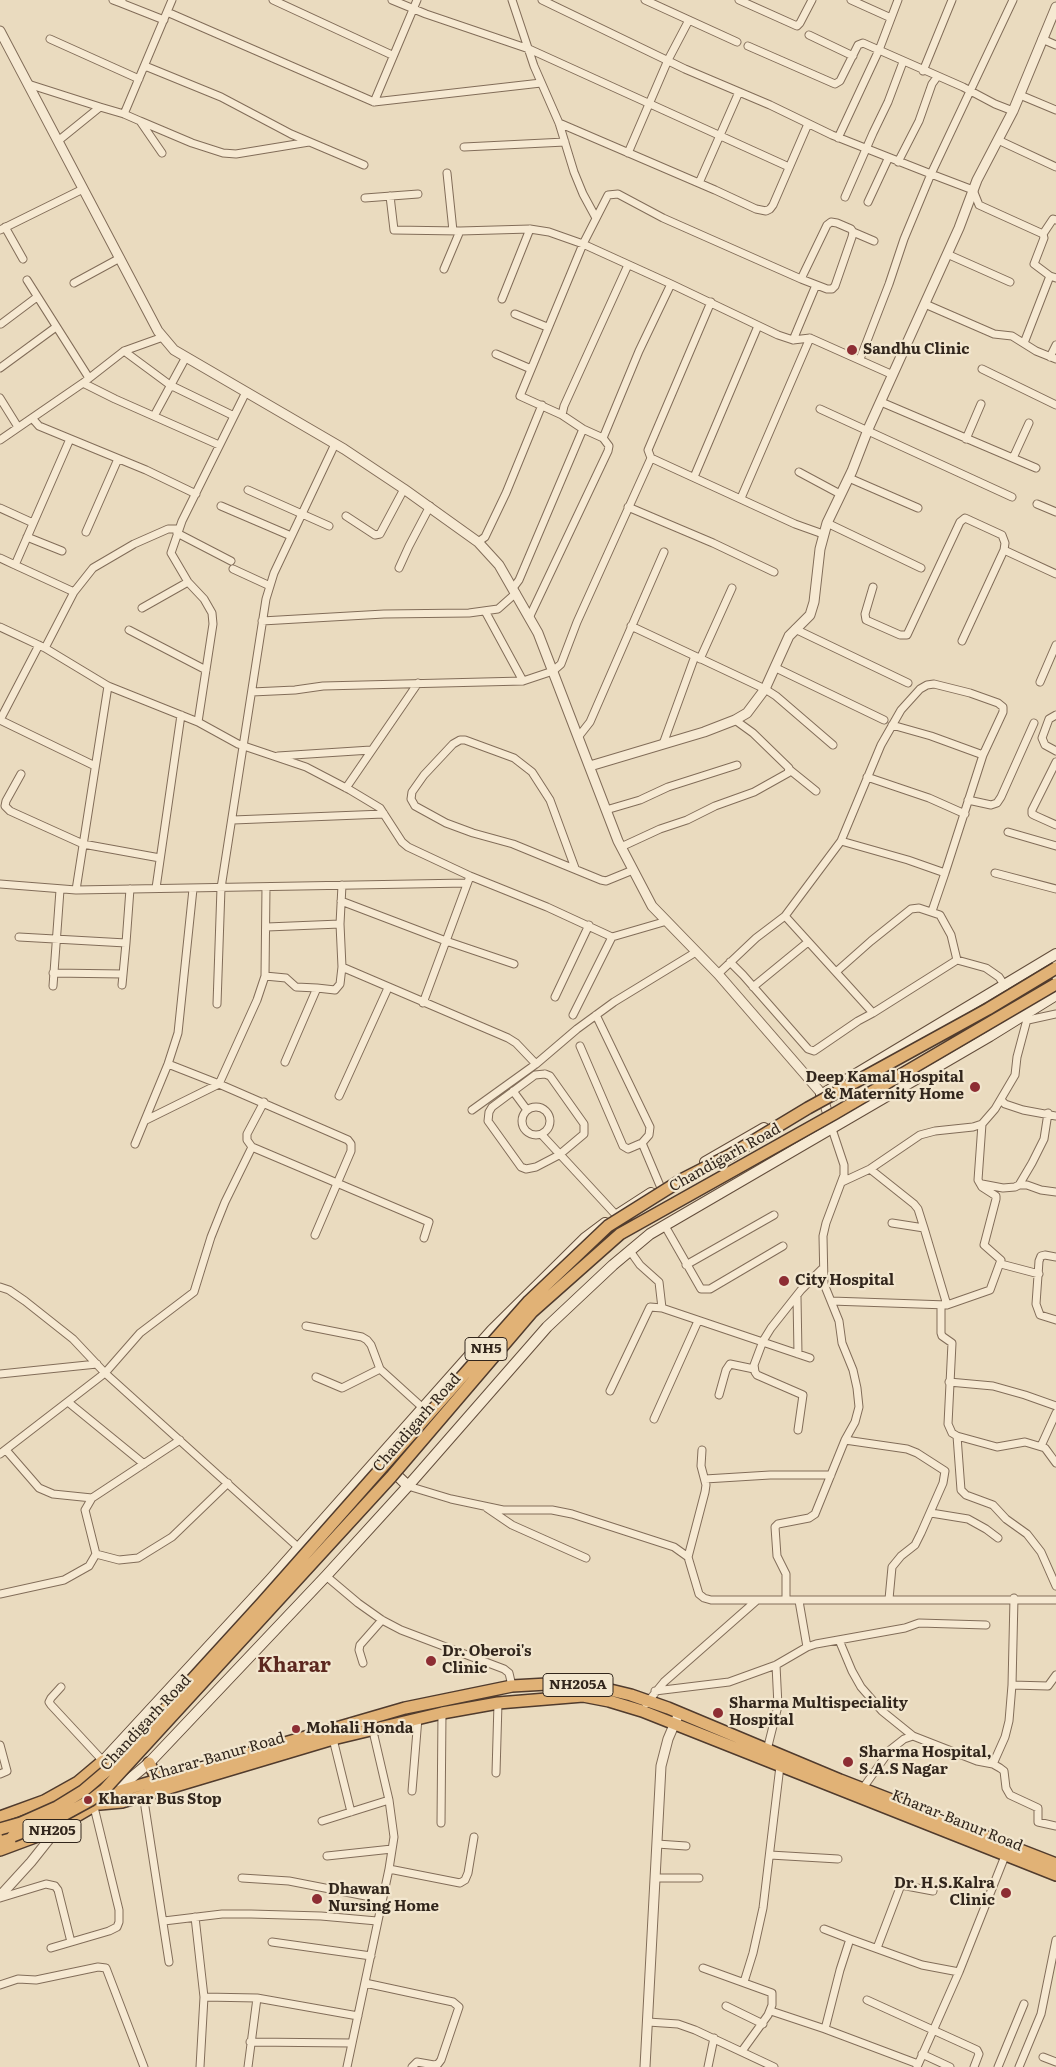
<!DOCTYPE html>
<style>
body{margin:0}
canvas{display:block;background:#eadbbf}
</style>
<canvas width="1056" height="2067"></canvas>
<script>
const c = document.querySelector('canvas').getContext('2d');
c.lineJoin = 'round';
const shape = rows => new Path2D(rows.map(r => 'M' + r).join(''));
function trace(path, color, width, dash) { c.strokeStyle = color; c.lineWidth = width; c.lineCap = dash ? 'butt' : 'round'; c.setLineDash(dash || []); c.stroke(path); }
function drawText(font, color, halo, rows, align = 'center') {
  c.font = font + ' Literata,serif'; c.lineWidth = 4.5; c.setLineDash([]); c.textBaseline = 'middle'; c.strokeStyle = halo; c.fillStyle = color; for (const [text, x, y, turn = 0] of rows) {
    c.save(); c.translate(x, y); c.rotate((+turn || 0) * Math.PI / 180); c.textAlign = isNaN(turn) ? turn : align; if (halo) c.strokeText(text, 0, 0); c.fillText(text, 0, 0); c.restore();
  }
}
const minor = shape([
 [113,0,121,3],
 [122,0,121,3,164,20],
 [273,0,392,55],
 [392,0,426,14,529,49,789,167],
 [512,0,534,66,559,123,574,172,583,194,596,218],
 [542,0,685,69,770,105,832,135,931,174,1013,0],
 [645,0,737,42],
 [739,0,797,26,800,23,812,0],
 [851,0,891,18],
 [167,12,374,102,417,0],
 [809,35,853,56],
 [50,39,139,79],
 [1042,39,1056,45],
 [748,46,835,84,840,81,858,45,863,43,963,87,995,104,1013,111],
 [145,66,221,97,291,134,364,165],
 [923,71,952,0],
 [28,84,100,107],
 [1020,95,1056,110],
 [374,102,541,83],
 [124,114,172,0],
 [140,121,192,143,223,153,236,154,309,142],
 [559,123,715,190,756,209,766,211,770,209,773,205,808,124],
 [838,138,879,50,898,0],
 [998,140,1056,167],
 [58,141,100,107,124,114,140,121,162,153],
 [464,147,565,142],
 [628,153,668,60,689,20],
 [898,162,919,121,932,84,937,77],
 [447,173,453,231],
 [699,183,739,92],
 [390,196,394,230,460,231],
 [845,197,873,133,888,102,903,62],
 [365,198,418,194],
 [868,202,888,159],
 [5,227,23,259],
 [0,230,83,189],
 [853,232,874,241],
 [947,254,1010,282],
 [628,265,564,406,562,415,583,429,603,438,639,351,671,284],
 [444,269,460,231,530,229,549,232,583,244,671,284,778,335,793,340,810,338,893,375],
 [1050,276,1034,264,1044,238,1043,234,1053,219,1056,220],
 [27,280,89,378],
 [74,283,120,258],
 [502,299,530,229],
 [925,304,994,334,1012,336,1036,351,1056,359],
 [515,314,547,327],
 [1,324,37,297],
 [163,337,124,351,83,383,115,399,219,445],
 [793,340,816,285],
 [1024,343,1050,276,1056,278],
 [124,351,170,385,234,416],
 [496,354,531,369],
 [1050,357,1056,345],
 [860,359,889,284,904,239,931,174,973,190,979,205,1043,234],
 [0,368,56,327],
 [982,369,1056,405],
 [0,398,18,427],
 [881,402,1036,468],
 [820,409,1012,497],
 [562,415,520,396,583,244,608,195,618,194,663,218,801,279,827,289,832,289,835,286,852,237,853,232,851,229,837,223,831,222,827,225,801,279],
 [154,416,186,357],
 [32,418,39,426,146,470,196,494],
 [70,439,15,565,74,592],
 [966,439,981,404],
 [0,440,83,383],
 [651,458,648,450,711,302],
 [1013,458,1029,423],
 [799,472,840,494],
 [694,477,758,326],
 [849,478,918,508],
 [248,490,329,526],
 [741,498,810,338],
 [1037,504,1056,512],
 [221,506,291,536],
 [628,507,713,543,774,572],
 [0,508,33,523],
 [346,516,375,535,380,534,404,489],
 [827,523,921,568],
 [86,532,118,459],
 [177,533,231,561],
 [27,537,62,551],
 [478,542,485,537,506,493,542,405],
 [0,558,15,565],
 [399,568,409,546,430,506],
 [233,569,270,586],
 [873,587,865,614,866,620,900,635,907,635,960,522,965,518,1002,535,1005,543,1004,550,1056,574],
 [513,588,519,580,583,429],
 [142,608,188,582],
 [485,611,523,681],
 [529,618,608,451,609,446,603,438],
 [262,621,384,614,469,613,498,609,516,593],
 [631,626,765,689,776,696,833,745],
 [0,627,45,648,108,686,198,722,238,744,306,767,350,790,380,808,402,842,408,847,470,876,547,907,612,937,667,921],
 [795,629,908,683],
 [129,630,206,670],
 [962,641,1004,550],
 [45,648,74,592,93,568,134,544,168,529,179,529],
 [700,659,732,588],
 [776,668,884,720],
 [1040,682,1056,645],
 [252,692,295,690,323,686,523,681,553,671,561,664,577,622,651,458,795,524,823,534],
 [1056,715,1049,719,1042,738,1045,745,1056,751],
 [0,720,95,766],
 [0,720,39,645],
 [198,722,213,624,212,613,204,599,188,582,171,553,182,521,246,392],
 [892,725,931,736,983,755],
 [579,736,590,722,664,552],
 [663,744,695,656],
 [278,756,371,750],
 [1056,762,1032,810,1032,814,1036,816,1056,825],
 [790,770,816,791],
 [21,774,6,801,5,806,10,811,83,844,160,858],
 [867,777,929,798,965,814],
 [346,788,418,683],
 [968,800,991,805,997,803,1001,797,1034,723],
 [606,810,640,800,668,787,737,765],
 [233,820,384,814],
 [1008,832,1056,846],
 [841,841,881,745,901,710,920,689,927,685,934,684,970,693,998,703,1003,707,1003,712,983,755,945,873],
 [621,847,660,829,687,820,715,806,754,792,788,773,789,768,753,733,735,720],
 [575,868,550,800,532,772,514,758,465,740,460,740,453,744,424,775,412,792,411,799,415,806,446,823,473,833,513,844,601,880,606,881,633,870],
 [995,873,1056,889],
 [0,884,76,890,467,883],
 [156,888,181,715],
 [76,890,108,686],
 [341,901,446,941,514,964],
 [267,927,340,924],
 [19,937,126,943,130,889],
 [730,962,743,975,808,1049,814,1051,820,1047,858,1021,873,1013,785,916],
 [342,967,508,1038,516,1043,536,1064,577,1029,614,1002,696,952],
 [836,972,871,941,911,909,919,908,940,915,951,935,957,960],
 [53,973,123,974],
 [718,974,756,938,785,916,841,841,908,860,945,873,932,911],
 [265,976,286,978,296,987,317,988],
 [122,985,126,943],
 [53,986,60,890],
 [753,987,808,942],
 [555,997,589,925],
 [423,1003,469,879],
 [217,1004,221,888,266,599,274,573,335,444],
 [873,1013,957,960,986,968,999,977,1005,986],
 [573,1015,612,937],
 [1028,1020,1056,1014],
 [580,1046,623,1146,628,1149,642,1143,649,1135,650,1127,596,1015],
 [285,1062,317,988,335,990,340,984,342,967,340,924,342,885],
 [168,1064,219,1084,257,1000,265,976,266,887],
 [545,1074,550,1076,584,1124,584,1134,559,1155,536,1167,526,1169,521,1167,488,1121,489,1112,492,1107,535,1075,545,1074],
 [513,1091,527,1110],
 [339,1096,388,988],
 [1001,1100,1005,1104,1023,1110,1056,1116],
 [264,1102,247,1134,247,1140,252,1147,429,1222,424,1238],
 '522 1121a14 14 0 1 1 28 0a14 14 0 1 1-28 0Z',
 [472,1110,536,1064],
 [146,1120,219,1084,348,1140,351,1144,351,1151,315,1235],
 [542,1135,616,1215],
 [642,1143,661,1188],
 [135,1144,168,1064,178,1033,193,889],
 [870,1169,914,1204,918,1209,924,1228,892,1223],
 [842,1182,870,1169,920,1135,935,1131,973,1127,982,1124,995,1109,1015,1075,1017,1057,1029,1012],
 [982,1184,1003,1188,1015,1187,1019,1185,1027,1185,1041,1190,1056,1192],
 [1019,1185,1032,1163,1044,1139,1048,1113],
 [665,1226,701,1289,710,1289,783,1246],
 [924,1228,947,1305],
 [630,1251,640,1265,659,1282,662,1308],
 [1056,1257,1045,1255,1041,1256,1039,1261,1036,1304,1040,1315,1056,1320],
 [1001,1264,1039,1274],
 [686,1265,774,1215],
 [0,1287,9,1290,25,1301,73,1339,105,1373,299,1548],
 [797,1297,798,1354],
 [831,1301,947,1305,990,1290,1001,1260,984,1245,996,1199,996,1196,982,1187,978,1180,982,1124],
 [941,1305,941,1333,942,1336,952,1343,948,1424,952,1433,957,1436,961,1490,966,1495,993,1505,1006,1519,1027,1534,1041,1552,1056,1586],
 [306,1326,362,1337,367,1340,371,1345,380,1369],
 [0,1374,97,1364],
 [316,1377,342,1388,380,1369,423,1408],
 [949,1382,993,1386,1025,1395,1056,1406],
 [610,1391,650,1307,662,1308,810,1358],
 [719,1395,726,1370,730,1364,754,1369],
 [68,1402,144,1464],
 [654,1419,698,1321],
 [798,1430,803,1395,757,1375,755,1372,754,1365,763,1341,771,1328,801,1290,822,1269],
 [957,1436,997,1447,1025,1442,1045,1448,1056,1463],
 [845,1440,907,1449,917,1453,945,1471,943,1483,921,1533,915,1545,901,1556,892,1567,889,1599],
 [1041,1446,1056,1413],
 [6,1450,39,1488,53,1494,92,1498],
 [0,1454,105,1373,140,1333,194,1292,211,1237,225,1202,252,1147],
 [705,1479,770,1475,831,1475],
 [408,1486,451,1499,503,1510,552,1510,572,1514,674,1547,688,1557,699,1594,704,1598,711,1600,1056,1600],
 [487,1508,512,1525,586,1558],
 [931,1513,968,1519,986,1529,998,1538],
 [96,1554,119,1560,138,1558,172,1537,228,1483],
 [688,1557,705,1492,706,1485,701,1466,702,1450],
 [326,1576,358,1603,382,1620,401,1630,504,1669,509,1673,512,1686],
 [0,1594,64,1580,89,1566,96,1554,85,1510,92,1498,180,1440],
 [786,1600,786,1574,777,1556,775,1527,778,1524,809,1518,815,1514,845,1440,855,1422,859,1407,857,1388,853,1370,842,1343,839,1321,824,1284,823,1236,826,1223,844,1175,844,1165,832,1129],
 [799,1601,807,1647],
 [839,1640,852,1671,861,1687,882,1711,913,1736,904,1739,890,1750,863,1788],
 [363,1663,359,1650,360,1645,382,1620],
 [1012,1685,1014,1598],
 [61,1687,51,1698,49,1702,51,1705,103,1761],
 [655,1691,729,1682,776,1665,807,1647,816,1644,905,1628,919,1623,986,1625],
 [646,1704,664,1682,756,1601],
 [913,1736,977,1761,993,1764,1000,1768,1004,1771,1006,1788,1010,1795,1038,1808,1038,1822,1056,1826],
 [333,1739,351,1812],
 [0,1745,7,1771,0,1774],
 [767,1750,778,1706,776,1665],
 [993,1764,1005,1737,1009,1721,1012,1685,1048,1686,1056,1675],
 [496,1773,498,1703],
 [412,1791,418,1718],
 [143,1794,169,1962],
 [322,1821,389,1800],
 [441,1823,442,1713],
 [657,1844,686,1846],
 [770,1855,838,1859],
 [327,1856,392,1849],
 [389,1869,460,1883,465,1880,468,1873,474,1837],
 [242,1878,289,1881,381,1899],
 [656,1878,699,1878],
 [0,1898,46,1884,55,1886,58,1890,71,1942],
 [195,1917,204,1997,200,2067],
 [164,1921,222,1914,251,1914,321,1916,377,1921],
 [824,1929,850,1939],
 [272,1942,371,1956],
 [51,1948,109,1931,117,1927,119,1922,119,1910,94,1807],
 [877,1948,901,1885,933,1891],
 [703,1968,772,1993,772,2005,768,2015,742,2051],
 [744,1982,753,1953,763,1908,780,1766],
 [365,1983,453,2002,459,2007,441,2060,438,2064,434,2065,417,2062,412,2067],
 [0,1985,18,1979,36,1980,98,1967,106,1968,144,2067],
 [204,1997,257,1998,358,2016],
 [867,2000,977,2050,979,2054,974,2067],
 [726,2006,763,2024],
 [771,2011,825,2029],
 [648,2022,678,2024,695,2030,774,2067],
 [250,2042,352,2043],
 [922,2054,950,2067],
 [1043,2057,1056,2062],
 [918,2064,825,2029,840,1970,850,1939,922,1965,959,1972],
 [248,2067,257,1998],
 [347,2067,389,1869,394,1837,389,1800,372,1727],
 [708,2067,714,2038],
 [917,2067,959,1972,1005,1856],
 [998,2067,1024,2004],
 [1019,2067,1041,2014,1056,1940]
]);
const tertiary = shape([
 [0,31,158,331,174,350,344,449,404,489,478,542,499,565,538,633,618,841,652,906,718,974,822,1094,830,1122],
 [590,766,704,732,735,720,747,713,765,689,789,636,810,615,814,602,820,549,827,523,852,471,869,427,959,228,977,180,1013,111,1056,7],
 [0,1896,31,1862,58,1828],
 [645,2067,661,1766,668,1739,677,1718]
]);
const secondary = shape([
 [821,1095,1056,954],
 [705,1162,764,1128],
 [617,1215,651,1193],
 [380,1459,408,1486],
 [103,1761,270,1580,492,1330,585,1238,605,1223],
 [113,1793,149,1763,326,1576,408,1486,547,1327,613,1265,650,1234,990,1036,1056,995]
]);
const trunk = shape([
 [149,1763,157,1779],
 [89,1773,113,1793,405,1708,512,1686,565,1683,602,1688,631,1695,668,1708,840,1780,1056,1864],
 [78,1782,100,1804,122,1802,333,1739,442,1713,498,1703,583,1696,609,1701,642,1711,1056,1875],
 [0,1817,44,1801,78,1782,103,1761],
 [0,1840,13,1836],
 [0,1850,51,1831,104,1800]
]);
trace(minor, '#826d59', 9);
trace(tertiary, '#826d59', 11);
trace(secondary, '#644e3c', 12);
trace(trunk, '#503b2d', 14);
trace(minor, '#f6e9d2', 7);
trace(tertiary, '#f6e9d2', 9);
trace(secondary, '#f6e9d2', 10);
trace(trunk, '#e1b276', 11);
const trunkBridge = shape([
 [0,1829,21,1823,57,1807,83,1791,110,1768,137,1740,262,1603,529,1301,608,1226,683,1179,730,1155,808,1108,988,1009,1056,968],
 [13,1836,58,1818,91,1800,105,1789,391,1477,532,1312,620,1234,834,1114,1056,984]
]);
trace(trunkBridge, '#503b2d', 14, []);
trace(trunkBridge, '#e1b276', 11);
for (const [x, y, r, color] of [
 [852,350,6,"#8d2d33"],
 [975,1087,6,"#8d2d33"],
 [784,1281,6,"#8d2d33"],
 [431,1661,6,"#8d2d33"],
 [718,1713,6,"#8d2d33"],
 [296,1729,5,"#8d2d33"],
 [848,1762,6,"#8d2d33"],
 [88,1800,5,"#8d2d33"],
 [1006,1893,6,"#8d2d33"],
 [317,1899,6,"#8d2d33"]
]) { const dot = new Path2D(); dot.arc(x, y, r, 0, 2 * Math.PI); c.fillStyle = color; c.fill(dot); trace(dot, '#f2e6ce', 2); }
for (const [x, y, w] of [
 [486,1349,42],
 [578,1685,70],
 [52,1831,58]
]) { const box = new Path2D(); box.roundRect(x - w / 2, y - 11.5, w, 23, 4); c.fillStyle = '#f2e6ce'; c.fill(box); trace(box, '#32261c', 1); }
drawText('bold 14px', '#32261c', null, [
 ["NH5",486,1349],
 ["NH205A",578,1685],
 ["NH205",52,1831]
]);
drawText('bold 15px', '#32261c', '#f2e6ce', [
 ["Sandhu Clinic",863,350],
 ["Deep Kamal Hospital",964,1078,"right"],
 ["& Maternity Home",964,1095,"right"],
 ["City Hospital",795,1281],
 ["Dr. Oberoi's",442,1652],
 ["Clinic",442,1669],
 ["Sharma Multispeciality",729,1704],
 ["Hospital",729,1721],
 ["Mohali Honda",306,1729],
 ["Sharma Hospital,",859,1753],
 ["S.A.S Nagar",859,1770],
 ["Kharar Bus Stop",98,1800],
 ["Dr. H.S.Kalra",995,1884,"right"],
 ["Clinic",995,1901,"right"],
 ["Dhawan",328,1890],
 ["Nursing Home",328,1907]
], 'left');
drawText('15px', '#32261c', '#f2e6ce', [
 ["Chandigarh Road",725,1158,-29],
 ["Chandigarh Road",417,1423,-49],
 ["Chandigarh Road",146,1723,-47],
 ["Kharar-Banur Road",217,1757,-16],
 ["Kharar-Banur Road",957,1821,22]
]);
drawText('bold 20px', '#5c281f', '#f2e6ce', [
 ["Kharar",294,1666]
]);
</script>
